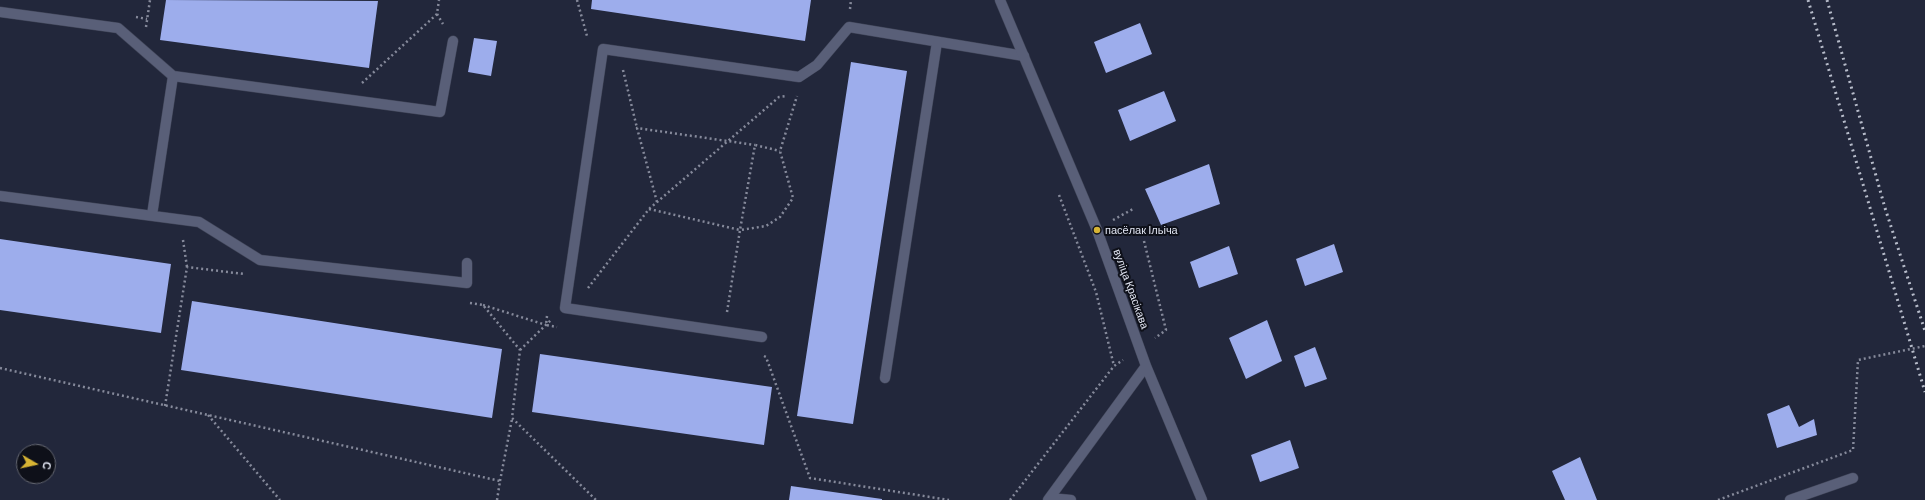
<!DOCTYPE html>
<meta charset="utf-8">
<style>
body{margin:0}
#map{position:relative;width:1925px;height:500px;overflow:hidden;background:#22273b;font-family:Barlow,sans-serif}
canvas{display:block}
.north{position:absolute;left:16px;top:444px;width:40px;height:40px;box-sizing:border-box;background:#0e1019;border:1px solid #62656f;border-radius:50%;rotate:99deg;font-size:11px;font-weight:700;line-height:16px;text-align:center;color:#e0e4f1}
.north::after{content:'';display:block;margin:auto;width:14px;height:18px;background:#d7b434;clip-path:polygon(50% 0,100% 100%,50% 72%,0 100%)}
</style>
<div id="map">
<canvas width="1925" height="500"></canvas>
<div class="north">С</div>
</div>
<script>
const c = document.querySelector('canvas').getContext('2d');
c.lineJoin = 'round';
function fill(path, color) { c.fillStyle = color; c.fill(path, 'evenodd'); }
const shape = rows => new Path2D(rows.map(r => 'M' + r).join(''));
function trace(path, color, width, dash) { c.strokeStyle = color; c.lineWidth = width; c.lineCap = dash ? 'butt' : 'round'; c.setLineDash(dash || []); c.stroke(path); }
function drawText(font, color, halo, rows, align = 'center') {
  c.font = font + ' Barlow,sans-serif'; c.lineWidth = 4; c.setLineDash([]); c.textBaseline = 'middle'; c.strokeStyle = halo; c.fillStyle = color; for (const [text, x, y, turn = 0] of rows) {
    c.save(); c.translate(x, y); c.rotate((+turn || 0) * Math.PI / 180); c.textAlign = isNaN(turn) ? turn : align; if (halo) c.strokeText(text, 0, 0); c.fillText(text, 0, 0); c.restore();
  }
}
fill(shape([
 [166,0,378,1,369,68,160,40],
 [592,0,811,0,805,41,591,9],
 [1140,23,1152,54,1106,73,1094,42],
 [474,38,497,41,491,76,468,72],
 [851,62,907,71,853,424,797,416],
 [1164,91,1176,121,1130,141,1118,110],
 [1209,164,1220,204,1161,225,1145,189],
 [0,239,171,264,161,333,0,310],
 [1334,244,1343,272,1305,286,1296,259],
 [1229,246,1238,274,1199,288,1190,262],
 [192,301,502,349,492,418,181,370],
 [1267,320,1282,361,1246,379,1229,338],
 [1315,347,1327,379,1305,387,1294,356],
 [540,354,772,387,764,445,532,412],
 [1789,405,1799,427,1814,419,1817,435,1777,448,1767,414],
 [1290,440,1299,468,1260,482,1251,455],
 [1580,457,1597,500,1565,500,1552,471],
 [791,486,882,499,882,500,789,500]
]), '#9dadec');
const lane = shape([
 [0,12,118,28,173,76],
 [0,196,199,222,260,260,467,283,467,263],
 [152,215,173,76,440,112,453,41],
 [762,337,565,308,603,49,799,77,817,65,849,27,1024,56],
 [885,378,937,42]
]);
const street = shape([
 [1000,0,1097,230,1146,366,1048,500],
 [1146,366,1202,500],
 [1050,498,1071,500],
 [1790,500,1853,478]
]);
trace(lane, '#404558', 11);
trace(street, '#404558', 11);
trace(shape([
 [577,0,587,36],
 [850,9,851,0],
 [437,14,443,24],
 [136,17,147,19],
 [146,27,150,0],
 [623,70,637,128],
 [362,83,437,14,439,0],
 [1059,195,1096,292,1114,366],
 [657,202,637,128,755,145],
 [649,209,740,230,755,145,780,151],
 [1113,220,1133,209],
 [183,240,187,267],
 [1144,241,1166,330,1155,338],
 [588,288,649,209,779,97,787,96],
 [470,303,483,305,520,350,512,418,596,500],
 [483,305,546,325],
 [727,312,740,230,766,226,780,217,793,198,780,151,797,96],
 [547,316,546,325,557,327],
 [520,350,551,320],
 [764,356,766,357,810,478,949,500],
 [0,368,500,481,497,500],
 [165,406,187,267,244,274],
 [208,415,280,500],
 [500,481,512,419],
 [1010,500,1114,366,1123,360],
 [1718,500,1853,450,1858,360,1925,346]
]), '#868a9b', 2.5, [2, 3]);
trace(lane, '#595f78', 10);
trace(street, '#595f78', 10);
trace(shape([
 [1808,0,1925,392],
 [1827,0,1885,208,1925,331]
]), '#b7bcca', 3, [2, 4]);
for (const [x, y, r, color] of [
 [1097,230,4,"#d7b434"]
]) { const dot = new Path2D(); dot.arc(x, y, r, 0, 2 * Math.PI); c.fillStyle = color; c.fill(dot); trace(dot, '#0e1019', 1.5); }
drawText('11px', '#e0e4f1', '#0e1019', [
 ["пасёлак Ільіча",1105,230]
], 'left');
drawText('11px', '#e0e4f1', '#0e1019', [
 ["вуліца Красікава",1131,289,70]
]);
</script>
